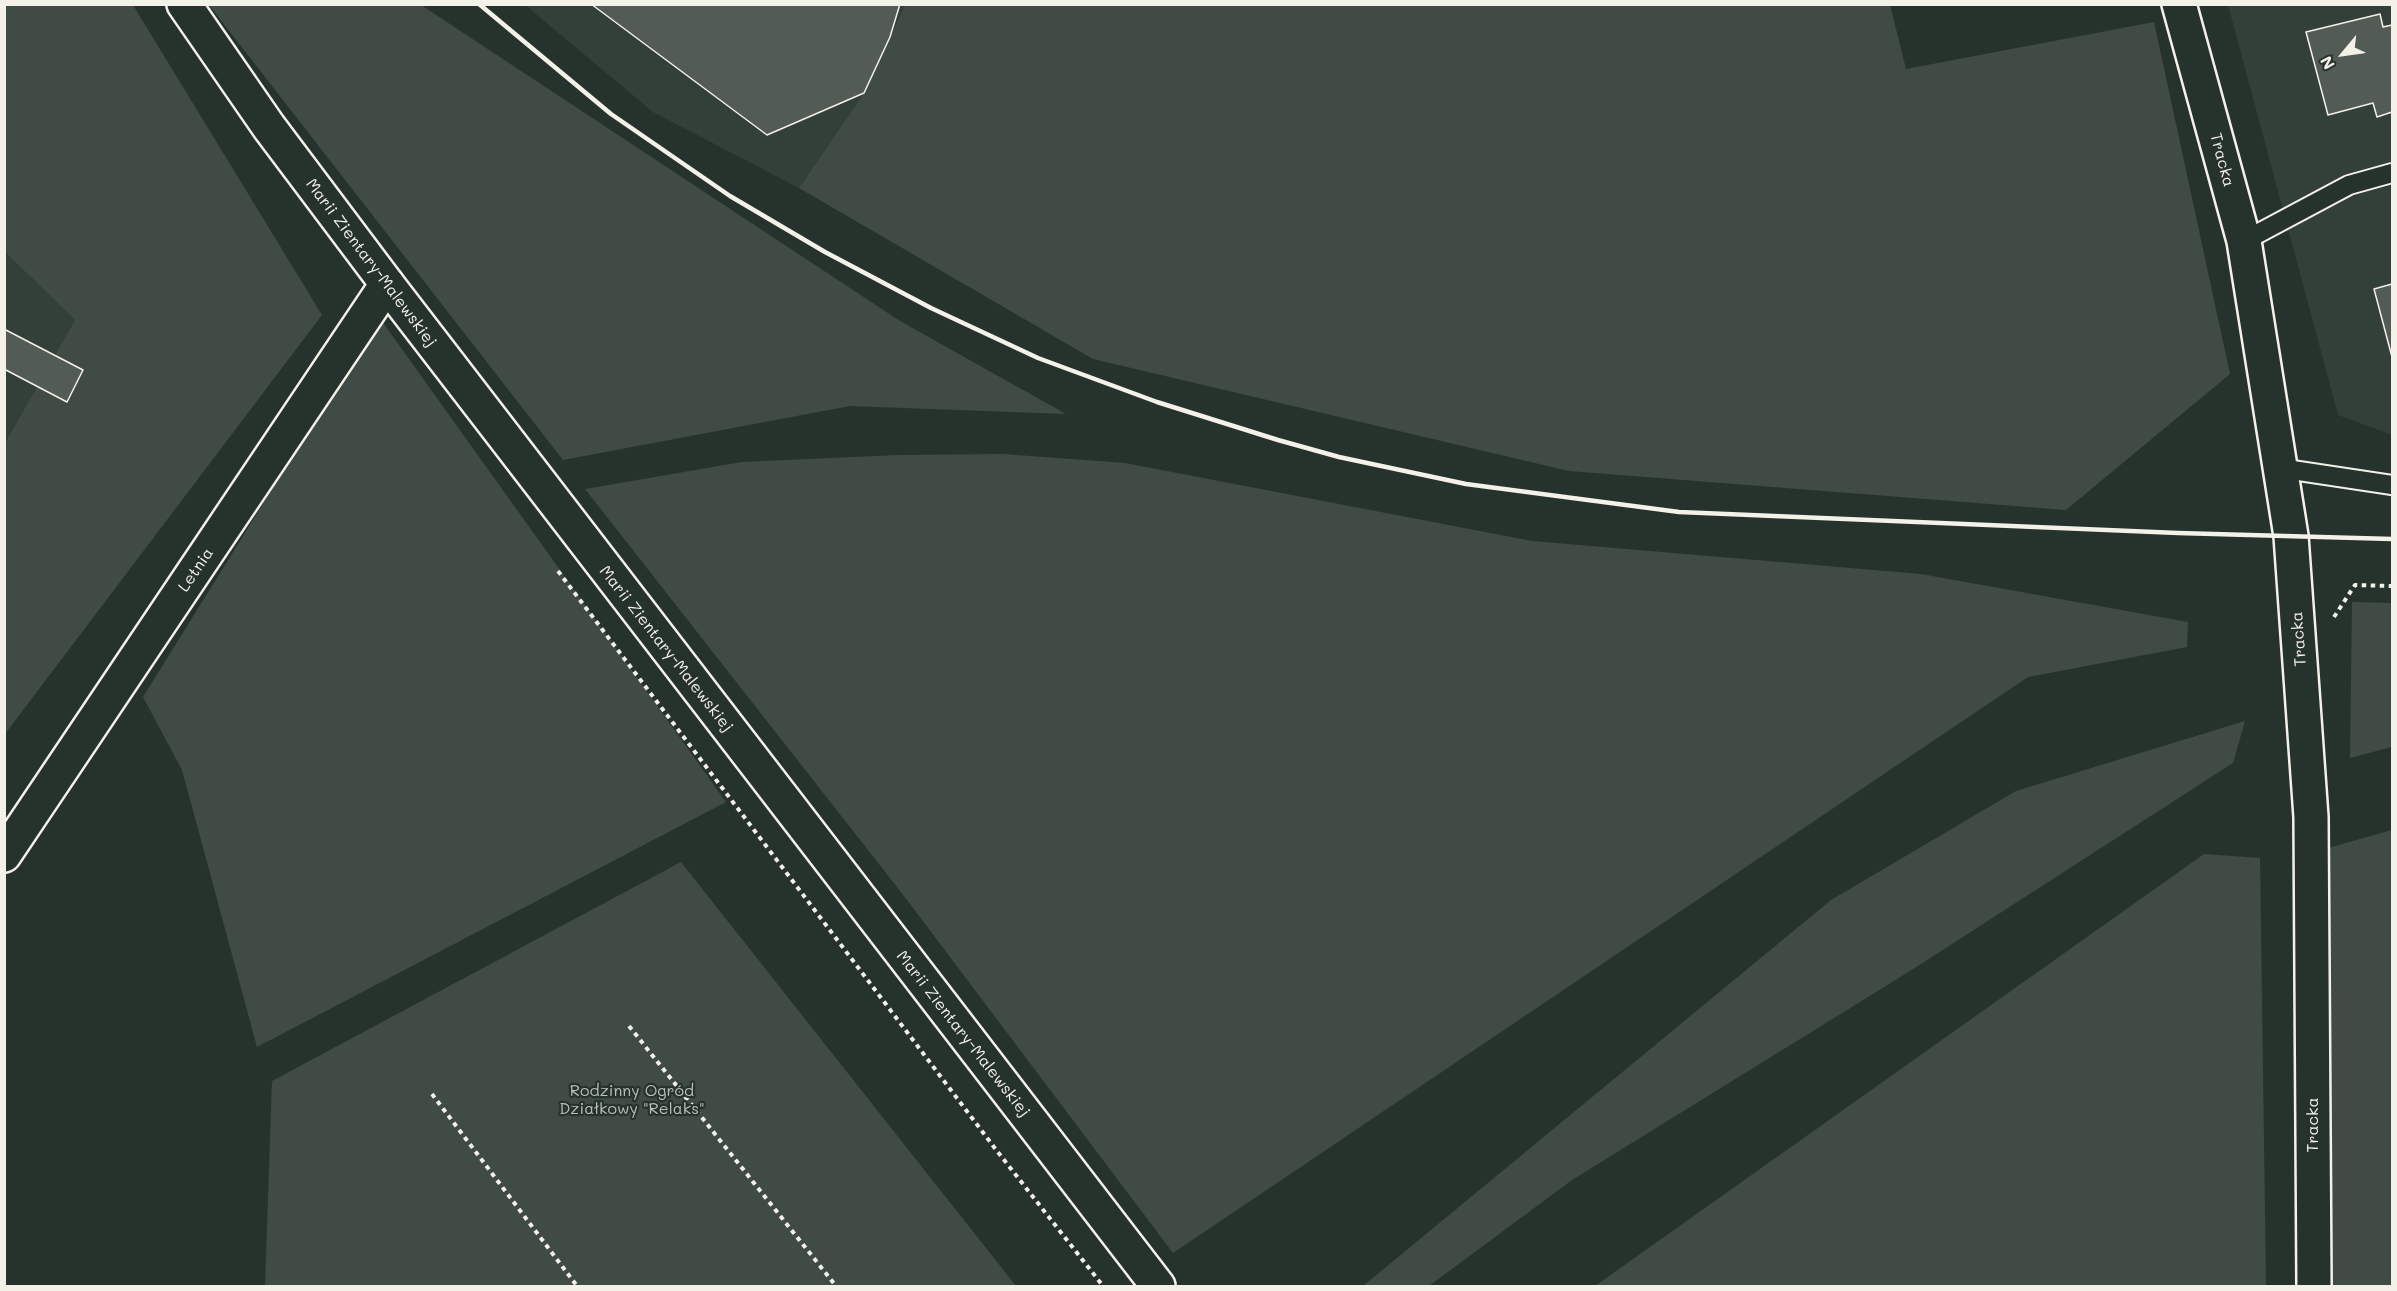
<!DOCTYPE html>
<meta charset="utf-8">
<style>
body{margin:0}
#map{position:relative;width:2397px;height:1291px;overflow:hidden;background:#26332d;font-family:Mali,sans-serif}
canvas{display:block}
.frame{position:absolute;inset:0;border:6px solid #f4f1e8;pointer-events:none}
.north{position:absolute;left:2313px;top:24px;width:60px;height:60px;-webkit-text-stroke:4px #26332d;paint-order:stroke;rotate:241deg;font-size:16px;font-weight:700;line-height:24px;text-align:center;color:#f4f1e8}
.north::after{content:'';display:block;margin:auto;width:21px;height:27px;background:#f4f1e8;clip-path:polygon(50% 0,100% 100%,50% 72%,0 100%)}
</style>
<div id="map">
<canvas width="2397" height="1291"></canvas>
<div class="frame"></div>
<div class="north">N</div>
</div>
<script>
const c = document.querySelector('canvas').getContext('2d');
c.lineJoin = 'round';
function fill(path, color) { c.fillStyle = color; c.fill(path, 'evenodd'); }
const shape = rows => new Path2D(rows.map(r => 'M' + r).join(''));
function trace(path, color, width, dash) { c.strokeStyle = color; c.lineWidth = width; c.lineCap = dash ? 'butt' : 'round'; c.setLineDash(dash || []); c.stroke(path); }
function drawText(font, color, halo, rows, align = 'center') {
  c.font = font + ' Mali,sans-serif'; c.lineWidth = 4.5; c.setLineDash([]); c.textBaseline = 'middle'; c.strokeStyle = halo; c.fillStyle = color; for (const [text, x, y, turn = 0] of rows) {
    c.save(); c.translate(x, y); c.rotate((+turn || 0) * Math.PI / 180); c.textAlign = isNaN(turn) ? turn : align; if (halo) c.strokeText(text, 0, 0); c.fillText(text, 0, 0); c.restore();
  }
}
fill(shape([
 [525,5,905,5,864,93,799,188,653,112],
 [2228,5,2392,5,2392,435,2338,415],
 [5,252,75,320,5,443]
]), '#333f39');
fill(shape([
 [5,5,133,5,322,315,5,734,5,443,75,320,5,252],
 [209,5,421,5,900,321,1066,414,850,406,563,460],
 [905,5,1890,5,1906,69,2154,22,2230,374,2066,510,1569,471,1093,359,799,188,864,93],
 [379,317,726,802,257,1047,182,770,143,697],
 [1003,454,1125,463,1532,541,1921,574,2188,622,2187,647,2028,677,1173,1253,904,896,585,489,742,462,898,455],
 [2352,602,2392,603,2392,747,2350,758],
 [2245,721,2233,763,1910,971,1572,1180,1429,1286,1363,1286,1831,900,2016,791],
 [2392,830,2392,1286,2317,1286,2321,850],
 [2204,854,2260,858,2266,1286,1595,1286],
 [681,862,1016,1286,265,1286,272,1081]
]), '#414b45');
const building = shape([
 [591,4,900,4,890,37,864,93,767,135,591,4],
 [2380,14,2383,27,2392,25,2392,112,2377,117,2373,103,2328,115,2306,32,2380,14],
 [2392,284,2392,357,2374,289,2392,284],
 [4,329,83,370,67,402,4,369,4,329]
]);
fill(building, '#525c55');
trace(building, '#f4f1e8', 1.5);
const service = shape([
 [2244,241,2349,185,2392,173],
 [2279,468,2392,485]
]);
const minor = shape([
 [2179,4,2244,241,2291,536,2311,817,2314,1286],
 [4,855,387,284]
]);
const tertiary = shape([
 [184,4,269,127,387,284,1158,1286]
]);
trace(service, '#f4f1e8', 22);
trace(minor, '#f4f1e8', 38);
trace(tertiary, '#f4f1e8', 38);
trace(shape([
 [558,571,997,1151,1103,1286],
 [2334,617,2355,585,2392,586],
 [629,1026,836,1286],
 [432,1094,577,1286]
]), '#f4f1e8', 4, [4.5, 4.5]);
trace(service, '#26332d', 18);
trace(minor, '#26332d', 33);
trace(tertiary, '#26332d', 33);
trace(shape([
 [479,4,611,114,730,196,825,252,931,308,1038,358,1157,402,1278,440,1339,457,1466,484,1679,512,2178,533,2392,539]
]), '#f4f1e8', 4.5);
drawText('16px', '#f4f1e8', '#26332d', [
 ["Tracka",2222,160,75],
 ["Marii Zientary-Malewskiej",371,263,53],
 ["Letnia",196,570,-56],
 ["Tracka",2299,639,-94],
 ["Marii Zientary-Malewskiej",666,649,52],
 ["Marii Zientary-Malewskiej",963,1034,52],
 ["Tracka",2313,1125,-90]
]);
drawText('16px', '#bebfb7', '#26332d', [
 ["Rodzinny Ogród",632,1091],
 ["Działkowy \"Relaks\"",632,1109]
]);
</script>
